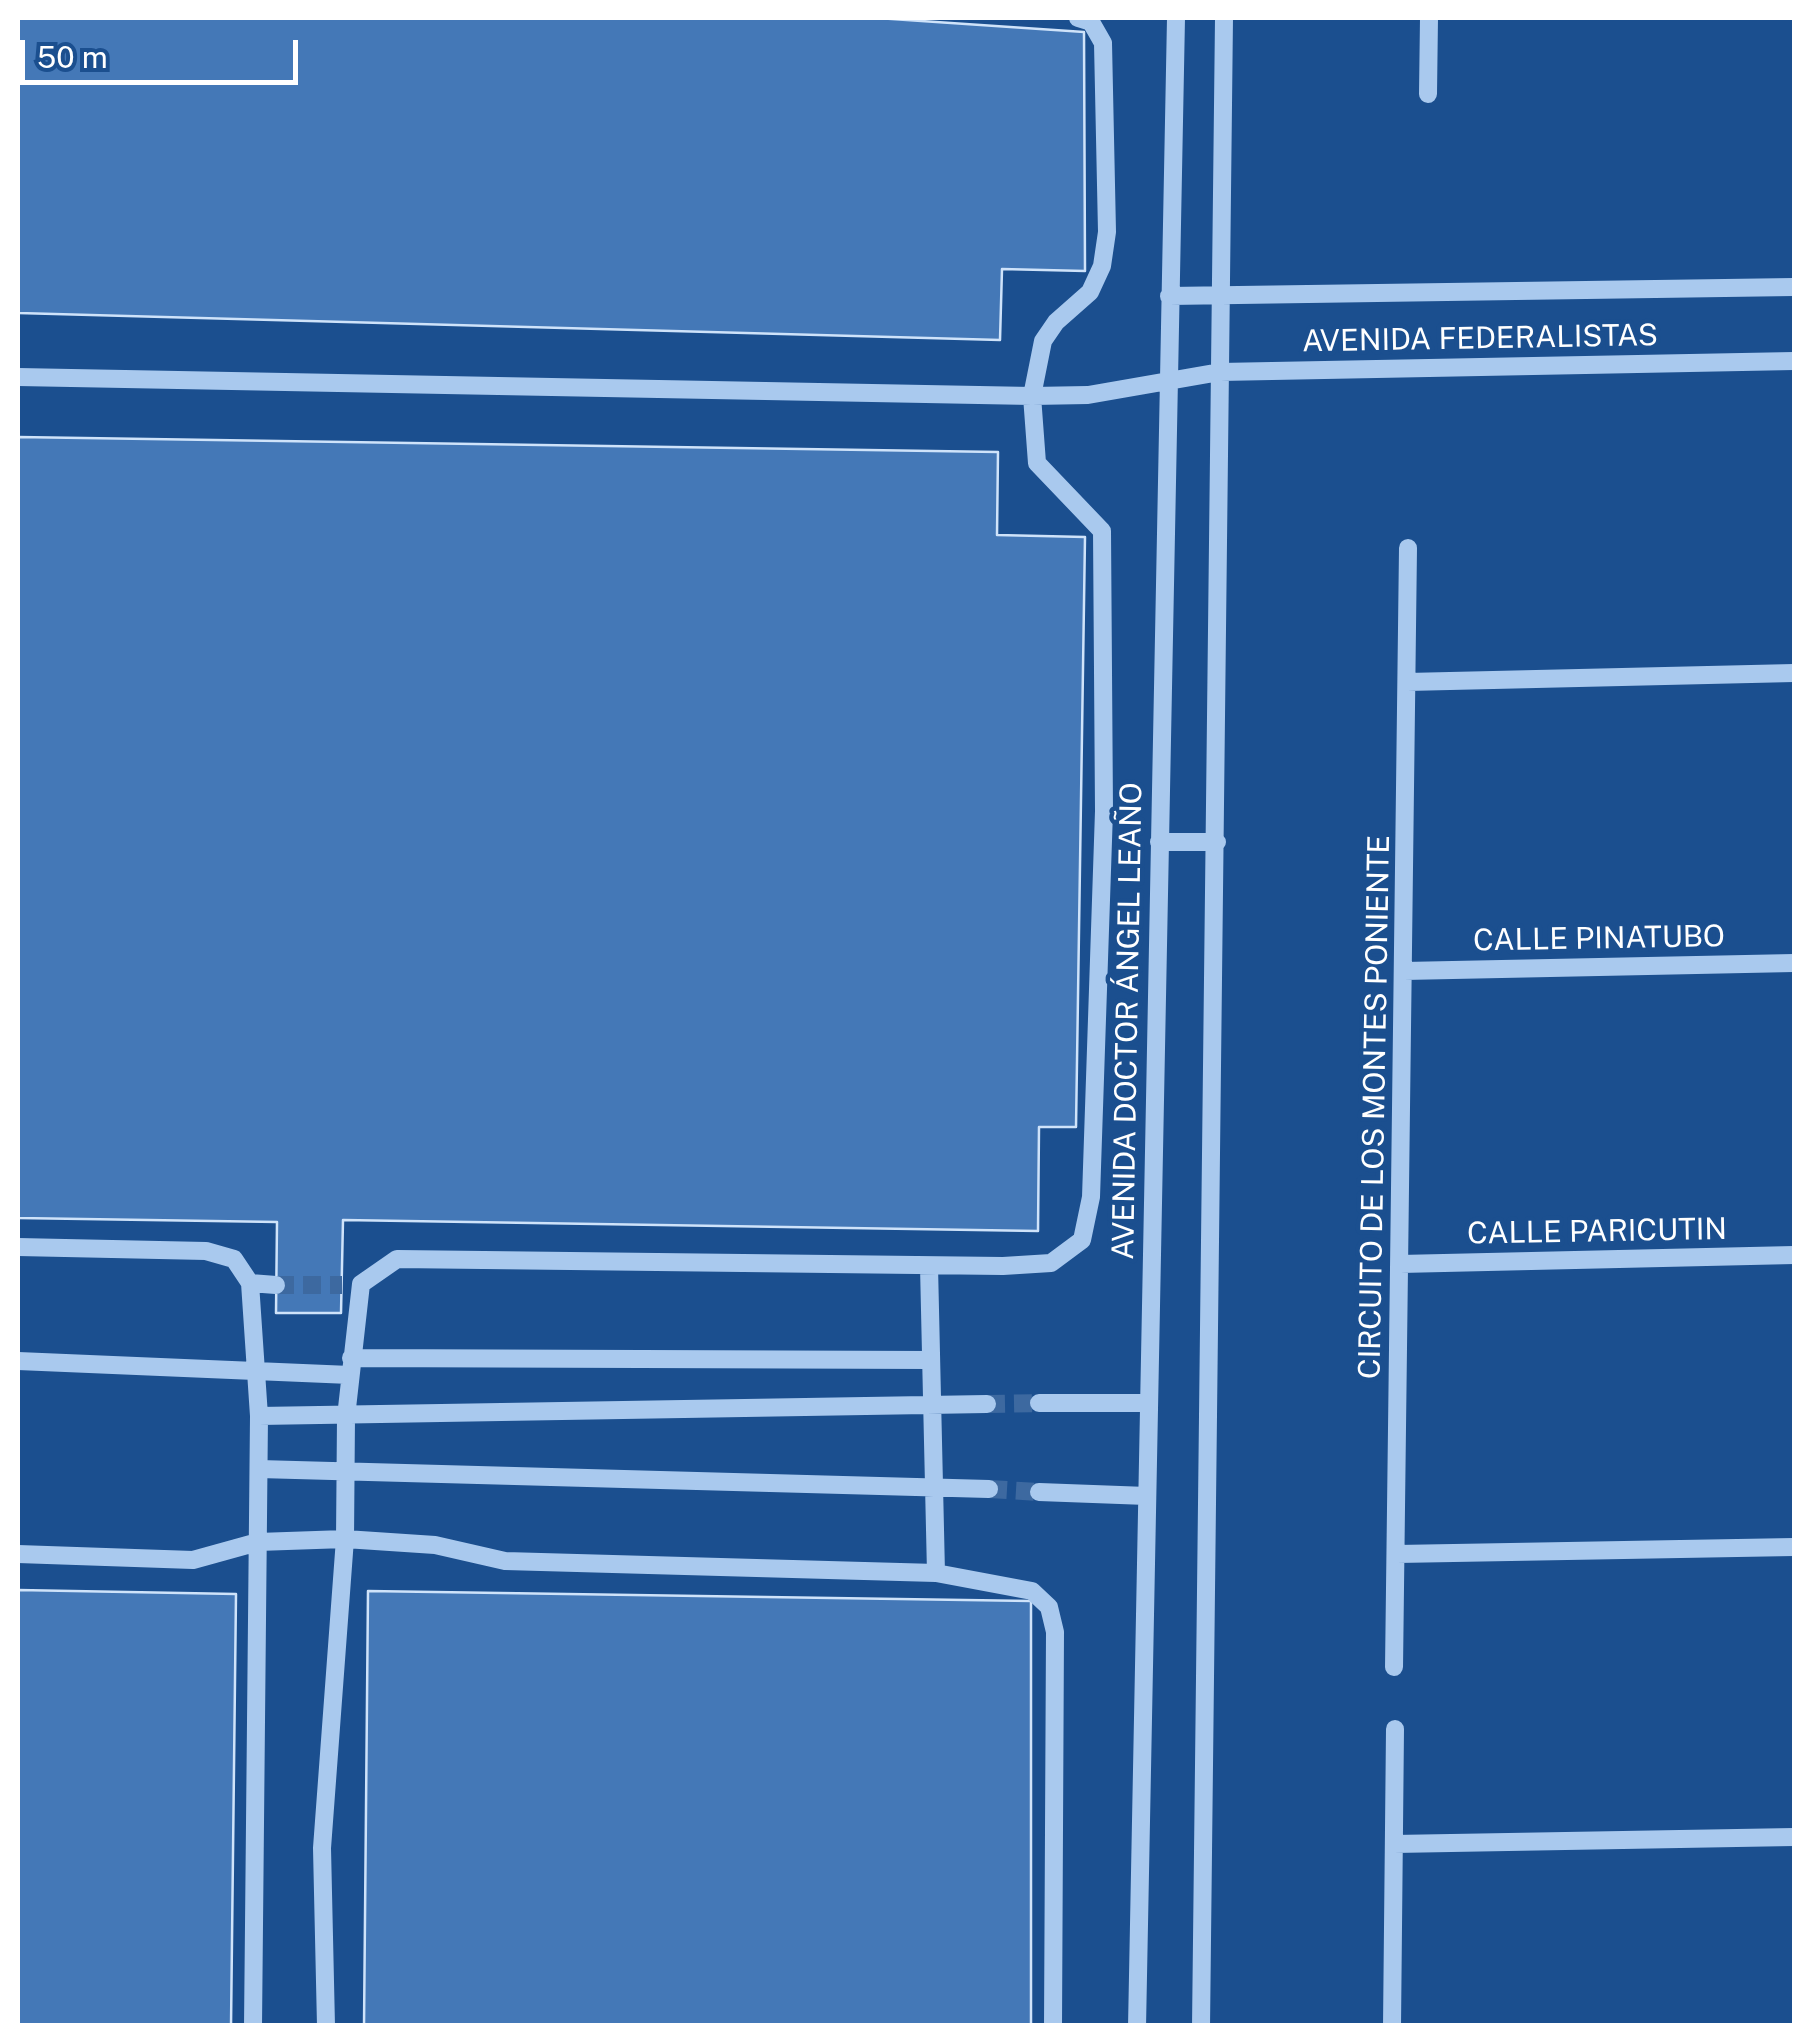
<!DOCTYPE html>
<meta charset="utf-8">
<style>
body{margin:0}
#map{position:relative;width:1812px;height:2043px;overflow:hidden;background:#1b4f8f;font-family:"Public Sans",sans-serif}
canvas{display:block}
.frame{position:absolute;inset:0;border:20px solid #fff;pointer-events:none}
.scale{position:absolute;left:20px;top:40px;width:278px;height:45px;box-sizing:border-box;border:5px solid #fff;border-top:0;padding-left:12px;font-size:30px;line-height:35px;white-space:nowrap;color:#fff;-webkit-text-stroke:8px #1b4f8f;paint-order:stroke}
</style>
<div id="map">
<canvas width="1812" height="2043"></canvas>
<div class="frame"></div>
<div class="scale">50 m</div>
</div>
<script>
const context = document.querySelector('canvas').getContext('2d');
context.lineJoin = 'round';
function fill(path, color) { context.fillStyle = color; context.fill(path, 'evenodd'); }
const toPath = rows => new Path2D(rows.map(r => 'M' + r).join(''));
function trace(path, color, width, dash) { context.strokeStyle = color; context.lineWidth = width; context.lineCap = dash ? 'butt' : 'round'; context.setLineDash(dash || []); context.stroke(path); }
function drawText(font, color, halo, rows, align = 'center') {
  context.font = font + ' "Public Sans",sans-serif'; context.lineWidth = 9; context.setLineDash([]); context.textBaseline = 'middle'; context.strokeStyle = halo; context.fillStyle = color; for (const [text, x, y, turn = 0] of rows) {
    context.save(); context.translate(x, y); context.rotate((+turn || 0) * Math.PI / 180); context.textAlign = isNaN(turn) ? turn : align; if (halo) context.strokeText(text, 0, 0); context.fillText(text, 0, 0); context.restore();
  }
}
const building = toPath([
 [18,18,877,18,1084,32,1085,271,1002,269,1000,340,18,313,18,18],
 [18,437,998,452,997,535,1085,537,1076,1127,1039,1127,1038,1231,343,1220,341,1313,276,1313,277,1222,18,1218,18,437],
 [18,1590,236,1594,231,2026,18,2026,18,1590],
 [368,1591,1031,1601,1031,2026,364,2026,368,1591]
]);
fill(building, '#4478b7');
trace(building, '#cfe3fa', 2.5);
trace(toPath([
 [276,1285,342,1285],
 [987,1404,1039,1403],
 [989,1489,1039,1492]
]), '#3d69a0', 18, [18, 9]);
trace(toPath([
 [1428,94,1429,18],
 [1169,296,1794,287],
 [18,377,1032,396,1088,395,1220,372,1794,361],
 [1407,682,1794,673],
 [1159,842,1217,842],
 [1404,971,1794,963],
 [18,1247,206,1251,234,1259,250,1283,259,1416,253,2026],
 [1400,1264,1794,1255],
 [929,1266,936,1573],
 [250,1283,276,1285],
 [351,1358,931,1360],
 [18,1361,350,1375],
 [1039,1403,1148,1403],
 [259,1416,987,1404],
 [259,1469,989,1489],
 [1039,1492,1147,1496],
 [18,1554,193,1560,258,1542,345,1539,435,1545,505,1561,936,1573,1032,1591,1049,1607,1055,1632,1053,2026],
 [1397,1554,1794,1547],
 [1394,1667,1408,548],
 [1394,1844,1794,1837],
 [326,2026,322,1848,345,1539,346,1417,361,1284,397,1259,1003,1266,1051,1263,1082,1240,1091,1197,1104,811,1102,531,1037,463,1032,396,1043,341,1056,322,1090,292,1102,266,1107,232,1103,43,1091,22,1078,18],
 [1137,2026,1176,18],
 [1201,2026,1224,18],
 [1392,2026,1395,1729]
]), '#a9c9ee', 18);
drawText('30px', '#fff', '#1b4f8f', [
 ["AVENIDA FEDERALISTAS",1480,339,-1],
 ["CALLE PINATUBO",1599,939,-1],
 ["AVENIDA DOCTOR ÁNGEL LEAÑO",1128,1021,-89],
 ["CIRCUITO DE LOS MONTES PONIENTE",1375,1107,-89],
 ["CALLE PARICUTIN",1597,1232,-1]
]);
</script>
